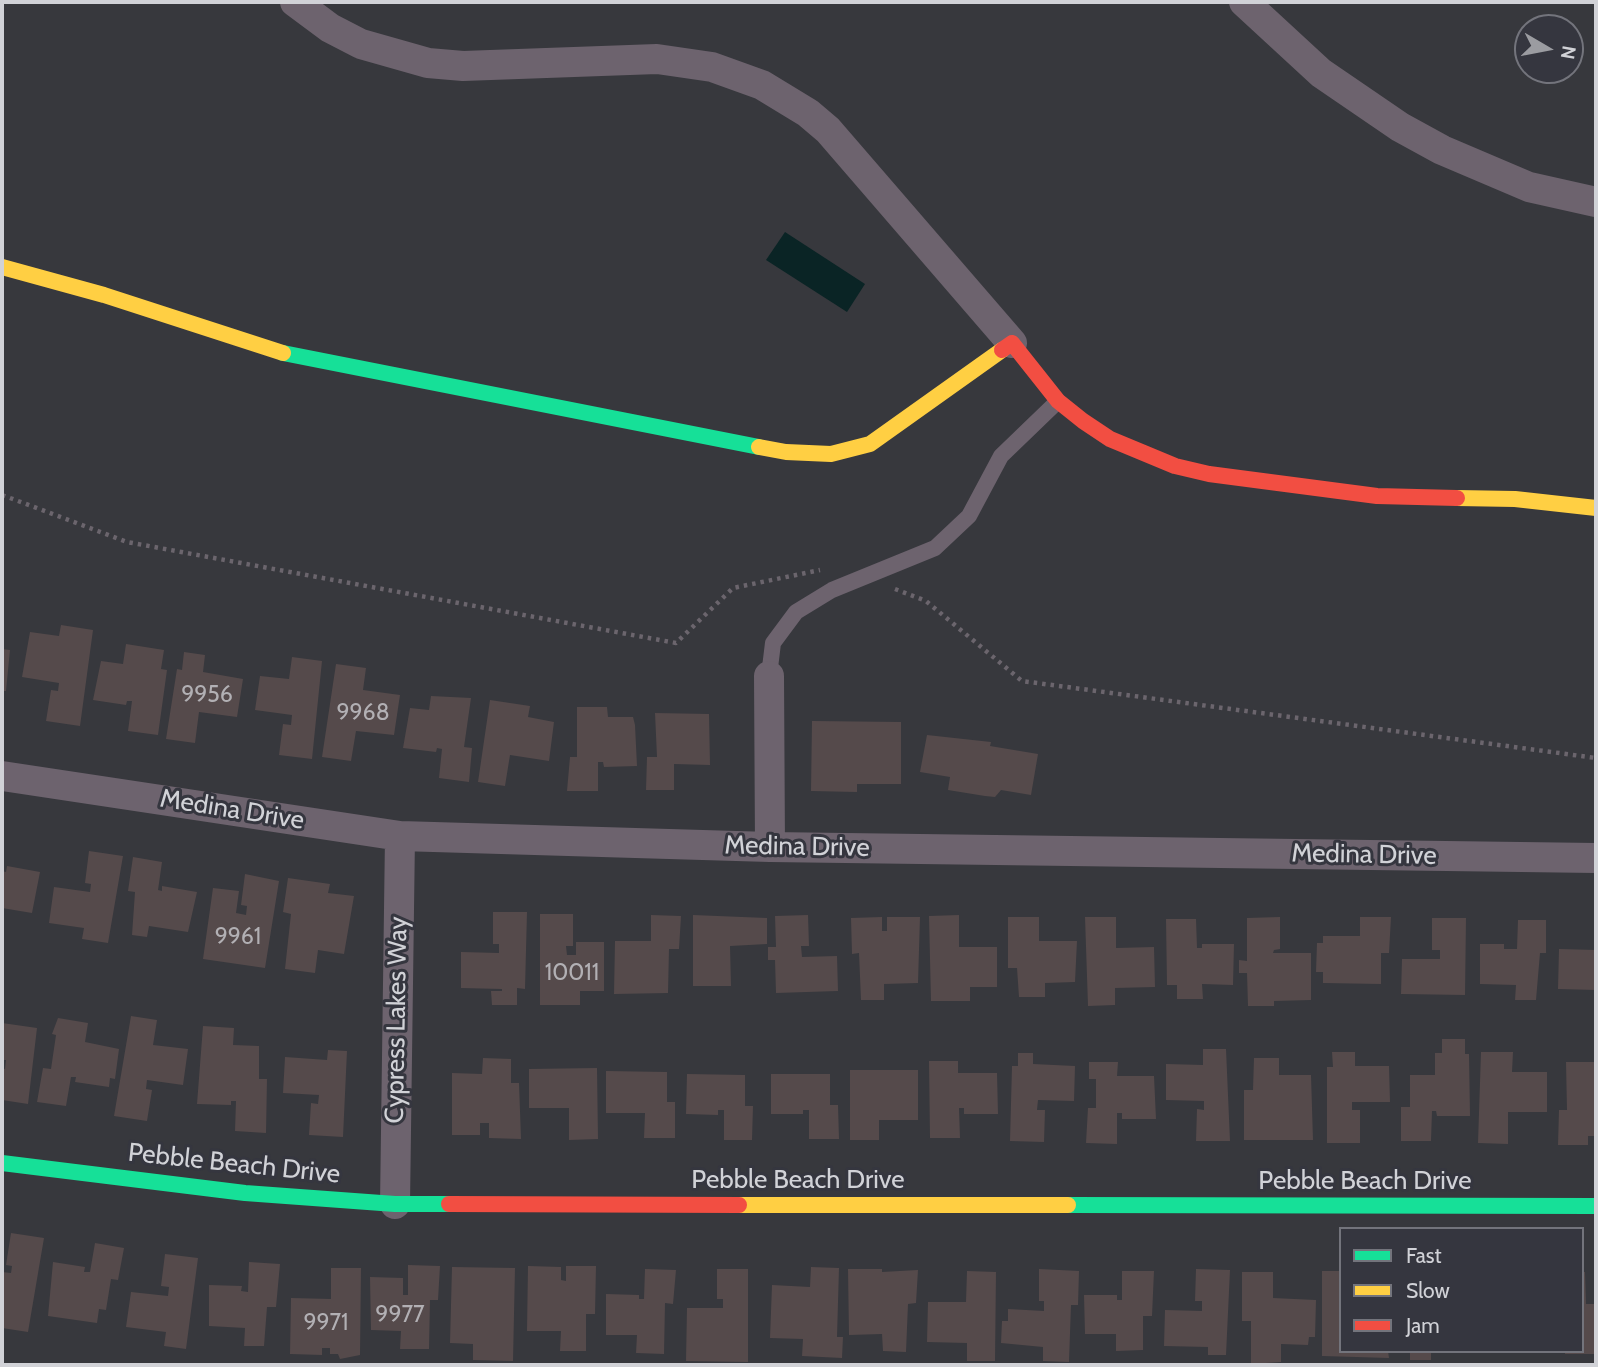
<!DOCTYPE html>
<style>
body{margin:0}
#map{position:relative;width:1598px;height:1367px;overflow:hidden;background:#37383d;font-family:Cabin,sans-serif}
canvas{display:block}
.frame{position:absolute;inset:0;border:4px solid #d1d2d7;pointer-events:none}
.legend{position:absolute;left:1339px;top:1227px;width:245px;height:126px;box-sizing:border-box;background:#35363f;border:2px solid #73747c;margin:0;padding:9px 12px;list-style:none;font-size:21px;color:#d1d2d7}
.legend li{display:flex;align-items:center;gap:14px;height:35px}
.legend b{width:35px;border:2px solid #73747c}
.north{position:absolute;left:1514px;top:14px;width:70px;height:70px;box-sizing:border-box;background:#35363f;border:2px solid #73747c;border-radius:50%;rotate:100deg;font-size:19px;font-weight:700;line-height:28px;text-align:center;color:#d1d2d7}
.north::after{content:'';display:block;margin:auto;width:24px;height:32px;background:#9b9ca1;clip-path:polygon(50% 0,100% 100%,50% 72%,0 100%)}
</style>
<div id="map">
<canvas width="1598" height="1367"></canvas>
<div class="frame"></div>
<ul class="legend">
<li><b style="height:9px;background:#16e098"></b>Fast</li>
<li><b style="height:9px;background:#ffcf43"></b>Slow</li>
<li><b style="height:9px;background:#f24e42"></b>Jam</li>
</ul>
<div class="north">N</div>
</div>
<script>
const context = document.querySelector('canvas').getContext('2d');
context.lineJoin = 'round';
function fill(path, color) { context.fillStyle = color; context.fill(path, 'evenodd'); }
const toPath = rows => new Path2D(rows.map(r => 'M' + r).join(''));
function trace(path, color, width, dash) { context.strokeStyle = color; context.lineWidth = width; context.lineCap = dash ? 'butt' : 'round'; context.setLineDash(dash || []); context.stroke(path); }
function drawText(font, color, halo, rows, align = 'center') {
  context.font = font + ' Cabin,sans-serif'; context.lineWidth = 6; context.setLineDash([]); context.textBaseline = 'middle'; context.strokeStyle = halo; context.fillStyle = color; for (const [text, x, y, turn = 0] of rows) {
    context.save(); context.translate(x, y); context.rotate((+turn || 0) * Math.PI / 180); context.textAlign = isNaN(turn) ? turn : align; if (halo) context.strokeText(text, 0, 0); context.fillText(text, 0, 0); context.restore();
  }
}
fill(toPath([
 [785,232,865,284,847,312,766,260]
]), '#0a2425');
fill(toPath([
 [61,625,93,630,80,726,46,721,51,690,58,691,59,683,22,677,30,632,59,636],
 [126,644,164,650,161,669,167,670,158,735,128,731,132,701,127,701,126,705,93,700,101,661,123,664],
 [2,649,10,650,6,691,2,691],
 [184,652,205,655,203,672,243,679,237,717,199,712,195,743,166,739,177,669,182,670],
 [292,657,322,661,312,759,279,755,283,724,291,725,292,715,255,710,260,676,289,679],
 [336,664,366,668,363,690,400,695,394,735,356,731,351,761,322,757],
 [431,696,471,698,464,747,472,748,469,782,439,778,442,749,437,748,436,752,403,748,410,708,429,710],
 [490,700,530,706,528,717,554,722,549,761,510,755,505,786,478,782],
 [577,707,607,707,608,717,633,717,635,725,637,766,604,767,603,762,598,762,598,791,567,791,570,757,577,757],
 [655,713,709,714,710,765,674,764,674,790,646,790,647,757,657,757],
 [812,721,901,722,901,784,857,784,857,792,811,791],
 [927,735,991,742,990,746,1038,754,1031,795,1001,790,995,797,985,796,948,790,950,777,920,772],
 [89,851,123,856,108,943,82,939,84,928,49,923,54,887,90,892,91,884,85,883],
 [133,857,162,862,158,890,162,891,162,886,197,892,188,932,149,926,147,937,132,935,135,892,128,891],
 [7,866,40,872,32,913,2,908,2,871,6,872],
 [245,874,279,881,265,968,203,959,213,888,239,891,236,913,246,915,247,906,241,905],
 [288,878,330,884,328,893,354,896,344,954,318,950,315,973,285,969,291,914,283,912],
 [493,912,527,912,525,989,517,988,517,1005,492,1005,491,991,502,991,502,989,461,988,461,952,499,953,499,944,493,944],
 [540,914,573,914,573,946,566,946,567,955,576,955,576,942,604,942,604,991,580,991,580,1005,540,1005],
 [651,915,681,916,679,949,669,949,668,993,614,994,615,941,651,941],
 [693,915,767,918,767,944,730,946,731,986,693,986],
 [808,915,809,946,801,946,802,957,837,956,838,991,776,993,775,960,768,960,768,947,776,947,775,916],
 [959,915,959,947,997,947,997,987,970,987,970,1001,931,1001,929,916],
 [882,917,882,931,887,931,887,917,920,917,918,983,884,984,884,1000,861,1000,859,953,852,954,851,918],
 [1008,917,1039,917,1039,941,1077,941,1075,982,1045,983,1045,997,1019,997,1017,968,1008,968],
 [1085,917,1116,917,1116,948,1154,947,1155,987,1115,988,1115,1005,1088,1006],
 [1280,917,1280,949,1274,950,1273,953,1311,953,1311,1000,1274,1001,1274,1006,1248,1006,1247,973,1239,973,1239,960,1247,961,1247,918],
 [1360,917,1391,917,1389,953,1381,953,1381,984,1323,983,1323,972,1316,972,1317,943,1323,943,1323,936,1360,936],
 [1432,918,1466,918,1465,995,1401,994,1402,959,1440,959,1440,950,1432,950],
 [1166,919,1196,919,1197,948,1202,948,1202,944,1234,944,1233,985,1202,984,1203,999,1177,999,1177,985,1167,985],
 [1518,920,1546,920,1546,953,1540,953,1536,1000,1515,1000,1516,985,1480,984,1480,944,1504,944,1504,949,1517,949],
 [1559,949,1596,950,1596,990,1558,989],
 [131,1016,157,1020,153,1045,188,1049,183,1085,147,1080,146,1089,152,1090,147,1121,114,1116],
 [58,1018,88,1023,85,1042,119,1049,115,1079,110,1078,109,1087,75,1082,76,1077,71,1077,66,1106,37,1102,43,1068,51,1069,56,1035,52,1034],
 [2,1023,37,1028,28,1104,2,1100,2,1068,5,1069,6,1060,2,1060],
 [203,1026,234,1028,233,1045,259,1046,259,1079,267,1079,266,1133,235,1131,236,1101,231,1101,231,1105,197,1104],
 [1442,1039,1465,1039,1465,1054,1469,1054,1470,1116,1437,1116,1436,1111,1432,1111,1431,1141,1401,1141,1401,1107,1410,1107,1410,1075,1435,1075,1435,1053,1442,1053],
 [1203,1049,1226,1049,1230,1141,1196,1141,1197,1109,1204,1110,1204,1101,1166,1100,1166,1064,1203,1065],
 [328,1050,347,1051,343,1137,309,1135,311,1103,318,1104,319,1095,283,1093,285,1057,327,1060],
 [1332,1052,1355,1052,1355,1066,1389,1066,1390,1102,1352,1102,1352,1110,1360,1110,1360,1143,1327,1143,1327,1067,1333,1067],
 [1481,1052,1513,1052,1512,1072,1547,1072,1547,1112,1508,1112,1508,1144,1478,1143],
 [1018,1053,1033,1053,1033,1064,1075,1066,1074,1101,1038,1100,1037,1110,1045,1110,1044,1142,1010,1141,1012,1066,1018,1066],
 [483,1058,511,1059,511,1083,519,1083,521,1139,489,1138,489,1123,480,1123,480,1135,452,1135,452,1073,482,1074],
 [1254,1058,1279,1058,1279,1075,1311,1075,1313,1140,1244,1140,1244,1090,1253,1090],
 [929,1061,958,1061,958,1073,997,1073,998,1114,964,1114,964,1108,959,1108,960,1138,930,1138],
 [1089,1062,1118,1062,1117,1076,1154,1076,1156,1119,1122,1119,1122,1113,1117,1113,1117,1144,1086,1143,1088,1108,1096,1108,1096,1079,1089,1079],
 [1566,1062,1596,1062,1596,1136,1588,1136,1588,1145,1558,1145,1559,1110,1567,1110],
 [597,1068,598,1139,569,1140,569,1108,529,1108,529,1069],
 [850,1070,918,1070,918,1120,879,1120,879,1140,850,1140],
 [606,1071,667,1072,667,1102,675,1102,675,1138,644,1138,645,1113,606,1113],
 [687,1074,745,1075,745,1106,753,1106,752,1140,724,1140,724,1110,718,1110,718,1115,686,1114],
 [771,1074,830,1074,830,1105,838,1105,839,1139,809,1139,809,1110,803,1110,803,1114,771,1114],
 [11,1233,44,1238,28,1332,2,1328,2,1272,11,1273,12,1266,6,1265],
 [95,1243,124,1248,118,1280,111,1279,106,1310,99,1309,97,1323,48,1316,53,1262,85,1267,84,1272,90,1272],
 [165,1254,198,1258,186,1349,164,1346,166,1332,126,1327,131,1292,168,1296,169,1287,161,1286],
 [249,1262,280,1264,276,1307,267,1307,264,1346,244,1346,245,1328,209,1326,209,1285,242,1286,241,1291,248,1292],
 [408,1265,440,1266,438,1300,430,1300,429,1349,400,1349,401,1331,371,1330,370,1277,403,1278,403,1295,408,1295],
 [528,1266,561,1267,561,1280,566,1281,566,1266,596,1266,595,1314,586,1314,586,1351,560,1351,561,1331,527,1331],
 [452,1267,515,1268,513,1361,473,1360,473,1344,450,1343],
 [811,1267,839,1268,837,1337,843,1337,842,1358,802,1356,803,1339,770,1338,772,1285,810,1287],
 [331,1268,361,1268,360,1355,340,1359,338,1354,330,1354,330,1348,322,1348,322,1355,290,1354,291,1298,331,1299],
 [645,1269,676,1270,673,1304,665,1303,664,1354,636,1353,637,1335,606,1335,606,1294,639,1295,639,1299,644,1299],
 [717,1269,748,1269,748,1362,686,1361,687,1308,723,1308,723,1299,717,1299],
 [848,1269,882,1269,882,1272,918,1270,916,1303,908,1304,906,1352,883,1351,882,1334,849,1335],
 [1039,1269,1079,1271,1078,1305,1071,1305,1069,1362,1043,1361,1043,1347,1001,1343,1002,1321,1008,1321,1008,1309,1044,1311,1044,1301,1039,1301],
 [1196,1269,1230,1270,1226,1355,1208,1355,1208,1347,1164,1346,1165,1310,1202,1311,1202,1301,1195,1301],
 [967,1271,996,1272,995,1361,967,1361,967,1343,927,1342,928,1302,966,1302],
 [1122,1271,1154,1271,1152,1316,1143,1316,1143,1350,1116,1351,1116,1334,1085,1334,1084,1295,1117,1295,1117,1300,1122,1300],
 [1322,1271,1341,1271,1341,1351,1388,1351,1389,1358,1322,1356],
 [1242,1272,1273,1272,1273,1298,1316,1300,1315,1337,1309,1337,1308,1345,1281,1344,1281,1362,1251,1364,1251,1321,1242,1321],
 [1582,1272,1585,1272,1586,1304,1596,1304,1596,1354,1565,1354,1565,1351,1582,1351],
 [1410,1351,1431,1351,1431,1360,1410,1360]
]), '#554a4b');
trace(toPath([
 [2,495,127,542,676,643,733,588,820,570],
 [895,589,926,601,1022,681,1596,758]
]), '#6b656d', 4.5, [3.5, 5]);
trace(toPath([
 [769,676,773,643,796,612,832,590,935,548,969,516,1001,456,1058,401]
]), '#6d636e', 16);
trace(toPath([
 [295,2,330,28,361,44,428,63,463,66,657,59,712,67,762,85,808,113,828,130,1012,343],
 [1244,2,1321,73,1400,127,1442,150,1529,187,1596,202],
 [769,676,770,847],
 [2,776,400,836,770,847,1596,858],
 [395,1204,400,836]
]), '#6d636e', 30);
trace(toPath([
 [283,353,759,447],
 [2,1163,245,1193,395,1204,449,1204],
 [1068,1205,1596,1206]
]), '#16e098', 16);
trace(toPath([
 [2,267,104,295,283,353],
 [759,447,786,452,831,454,870,444,1002,350],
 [1457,498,1515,499,1596,508],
 [739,1205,1068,1205]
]), '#ffcf43', 16);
trace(toPath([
 [1002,350,1012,343,1058,401,1083,421,1110,439,1175,466,1209,474,1377,496,1457,498],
 [449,1204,739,1205]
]), '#f24e42', 16);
drawText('23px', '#b2b0b4', null, [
 ["9956",207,695],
 ["9968",363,713],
 ["9961",238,937],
 ["10011",572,973],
 ["9977",400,1315],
 ["9971",326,1323]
]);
drawText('26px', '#d1d2d7', '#35363f', [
 ["Medina Drive",232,810,9],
 ["Medina Drive",797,847,1],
 ["Medina Drive",1364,855,1],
 ["Cypress Lakes Way",397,1020,-89],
 ["Pebble Beach Drive",234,1164,6],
 ["Pebble Beach Drive",798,1180],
 ["Pebble Beach Drive",1365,1181]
]);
</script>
